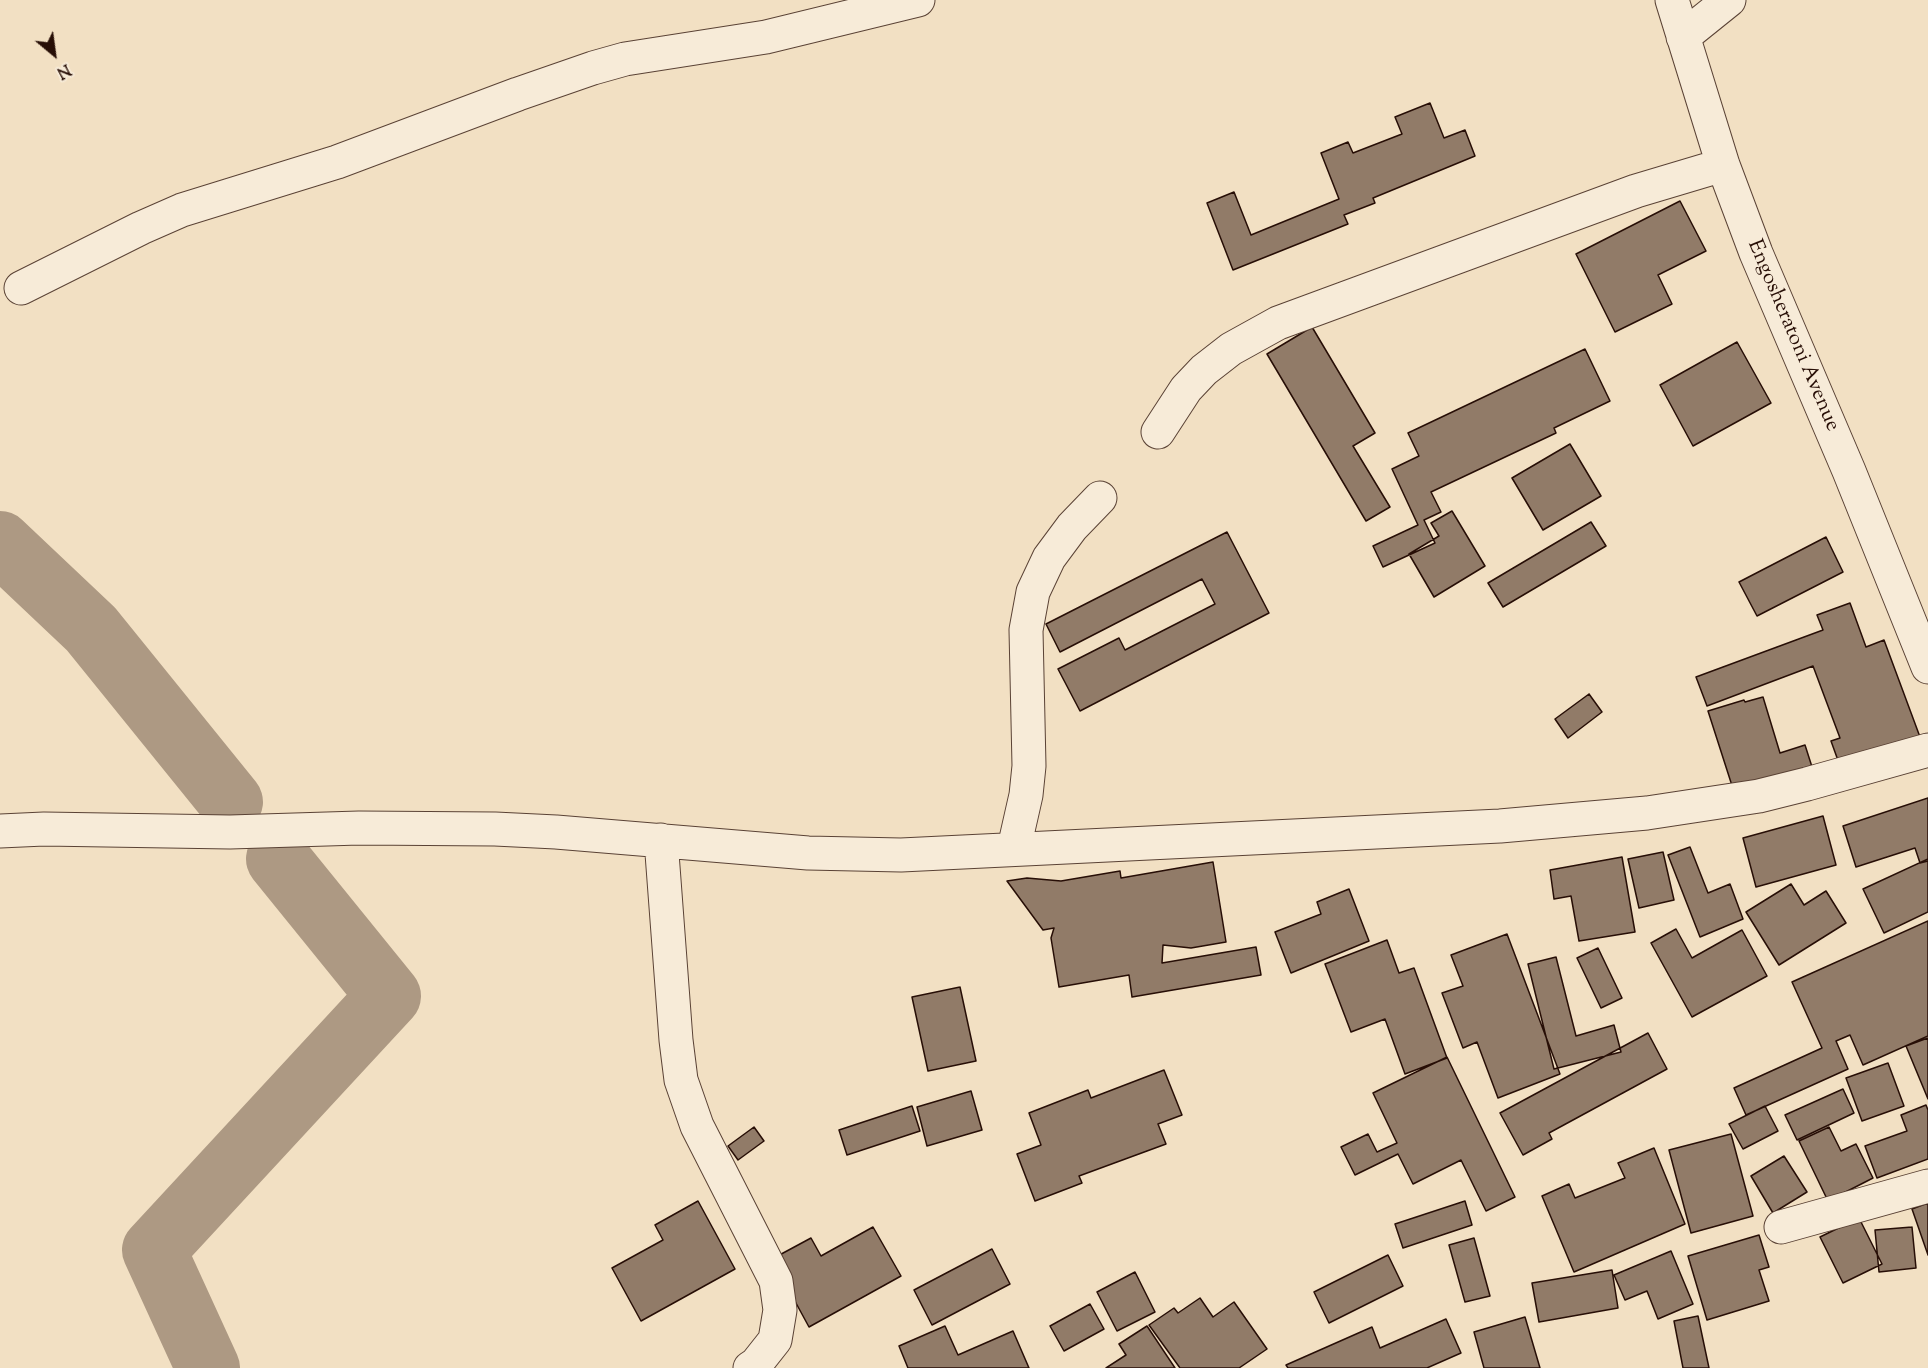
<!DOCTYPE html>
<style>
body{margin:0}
#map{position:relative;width:1928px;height:1368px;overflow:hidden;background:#f2e0c3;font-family:"Sorts Mill Goudy",serif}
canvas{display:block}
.north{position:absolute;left:24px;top:24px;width:60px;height:60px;-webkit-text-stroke:4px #f7ebd8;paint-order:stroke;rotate:151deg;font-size:16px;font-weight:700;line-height:24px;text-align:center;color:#270e06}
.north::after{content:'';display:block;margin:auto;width:21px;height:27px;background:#270e06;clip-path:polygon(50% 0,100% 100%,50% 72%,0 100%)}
</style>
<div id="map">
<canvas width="1928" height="1368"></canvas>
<div class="north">N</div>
</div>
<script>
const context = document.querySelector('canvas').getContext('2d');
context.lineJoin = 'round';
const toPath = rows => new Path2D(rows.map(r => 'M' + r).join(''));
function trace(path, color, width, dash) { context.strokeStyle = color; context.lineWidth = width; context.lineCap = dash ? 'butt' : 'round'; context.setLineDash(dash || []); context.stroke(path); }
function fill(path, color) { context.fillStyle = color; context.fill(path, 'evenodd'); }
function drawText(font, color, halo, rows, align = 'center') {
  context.font = font + ' "Sorts Mill Goudy",serif'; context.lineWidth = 4.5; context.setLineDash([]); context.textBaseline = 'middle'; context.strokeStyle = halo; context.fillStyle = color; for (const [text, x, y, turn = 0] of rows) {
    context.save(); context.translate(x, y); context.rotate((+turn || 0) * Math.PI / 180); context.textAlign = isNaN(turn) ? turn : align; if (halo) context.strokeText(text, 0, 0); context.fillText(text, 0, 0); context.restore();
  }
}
trace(toPath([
 [0,543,91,629,231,802],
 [208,1368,154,1250,389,996,278,859]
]), '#ad9983', 64);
const building = toPath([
 [1430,103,1444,138,1465,130,1475,156,1373,198,1375,203,1344,215,1348,224,1233,270,1207,203,1234,192,1251,235,1339,199,1321,153,1348,142,1353,153,1402,134,1395,117,1430,103],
 [1680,201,1706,251,1658,275,1672,304,1615,332,1576,254,1680,201],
 [1312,327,1375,433,1353,446,1390,507,1366,521,1267,354,1312,327],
 [1737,342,1771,403,1693,446,1660,385,1737,342],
 [1585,349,1610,401,1554,428,1556,433,1431,492,1441,512,1424,520,1435,543,1383,567,1373,546,1418,525,1392,469,1419,456,1408,433,1585,349],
 [1570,444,1601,496,1543,530,1512,478,1570,444],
 [1452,511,1485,566,1434,597,1409,554,1439,536,1431,523,1452,511],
 [1591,522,1606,546,1503,607,1488,583,1591,522],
 [1227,532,1269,613,1080,711,1058,669,1119,638,1125,650,1215,604,1202,579,1060,652,1046,624,1227,532],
 [1826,537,1843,572,1757,616,1739,582,1826,537],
 [1850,603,1866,647,1884,640,1920,737,1840,766,1831,741,1840,738,1813,666,1707,706,1696,677,1823,630,1817,615,1850,603],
 [1589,694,1602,712,1568,738,1555,719,1589,694],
 [1763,697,1780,753,1805,745,1813,770,1735,795,1708,711,1744,700,1745,702,1763,697],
 [1928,798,1928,861,1920,863,1915,848,1856,867,1843,826,1928,798],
 [1823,816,1836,865,1756,887,1743,838,1823,816],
 [1690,847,1708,893,1730,884,1743,919,1700,937,1668,855,1690,847],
 [1663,852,1674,900,1639,908,1628,859,1663,852],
 [1622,857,1635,932,1579,941,1571,896,1554,899,1550,870,1622,857],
 [1928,859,1928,912,1884,933,1863,889,1928,859],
 [1213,862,1226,942,1191,948,1163,945,1162,963,1256,947,1261,975,1132,997,1129,975,1059,987,1051,938,1054,928,1043,930,1007,881,1027,878,1061,881,1120,871,1121,878,1213,862],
 [1791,884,1804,905,1826,891,1846,923,1779,965,1746,912,1791,884],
 [1349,889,1369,941,1291,973,1275,932,1321,914,1317,902,1349,889],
 [1928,921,1928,1036,1863,1065,1850,1035,1836,1041,1848,1069,1746,1115,1734,1088,1822,1048,1792,982,1928,921],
 [1676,929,1692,958,1742,930,1767,976,1692,1017,1651,943,1676,929],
 [1507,934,1560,1074,1498,1098,1477,1042,1463,1048,1442,993,1463,986,1451,955,1507,934],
 [1387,940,1399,973,1414,968,1447,1058,1405,1074,1385,1019,1351,1032,1325,964,1387,940],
 [1598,948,1622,998,1601,1008,1577,958,1598,948],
 [1556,957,1576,1036,1614,1025,1621,1052,1554,1069,1528,964,1556,957],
 [960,987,976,1061,928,1071,912,997,960,987],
 [1648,1033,1667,1069,1549,1133,1552,1139,1523,1155,1500,1113,1648,1033],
 [1928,1038,1928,1099,1906,1046,1928,1038],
 [1447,1057,1515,1197,1486,1211,1461,1160,1413,1184,1398,1154,1355,1175,1341,1147,1368,1134,1377,1152,1397,1143,1373,1093,1447,1057],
 [1888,1063,1904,1106,1862,1121,1846,1078,1888,1063],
 [1164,1070,1182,1115,1158,1124,1166,1144,1079,1176,1082,1183,1035,1201,1017,1154,1041,1145,1029,1113,1088,1090,1091,1098,1164,1070],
 [1843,1089,1854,1113,1797,1140,1785,1115,1843,1089],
 [971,1091,982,1130,927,1146,917,1107,971,1091],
 [1926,1105,1928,1110,1928,1159,1877,1178,1865,1146,1907,1131,1901,1115,1926,1105],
 [912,1106,920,1131,847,1155,839,1130,912,1106],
 [1765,1106,1778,1131,1743,1149,1729,1124,1765,1106],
 [754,1127,764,1141,738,1160,728,1146,754,1127],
 [1829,1127,1841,1151,1856,1144,1873,1178,1828,1201,1799,1141,1829,1127],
 [1731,1134,1753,1216,1691,1233,1669,1150,1731,1134],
 [1654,1148,1685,1224,1574,1272,1542,1196,1569,1184,1575,1198,1625,1178,1618,1163,1654,1148],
 [1784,1156,1807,1192,1773,1213,1751,1176,1784,1156],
 [698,1201,735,1269,641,1321,612,1268,663,1240,655,1225,698,1201],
 [1465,1201,1472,1225,1403,1248,1395,1224,1465,1201],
 [1928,1203,1928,1255,1912,1209,1928,1203],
 [1859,1218,1882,1264,1843,1283,1820,1237,1859,1218],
 [873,1227,901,1276,809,1327,772,1259,811,1238,821,1256,873,1227],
 [1912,1227,1916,1268,1879,1272,1875,1230,1912,1227],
 [1759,1235,1769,1267,1759,1270,1769,1301,1707,1320,1688,1256,1759,1235],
 [1474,1238,1490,1296,1465,1302,1449,1245,1474,1238],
 [992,1249,1010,1284,932,1325,914,1290,992,1249],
 [1671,1251,1693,1304,1658,1319,1647,1291,1625,1300,1614,1275,1671,1251],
 [1388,1255,1403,1286,1329,1323,1314,1292,1388,1255],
 [1612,1270,1618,1308,1539,1322,1532,1283,1612,1270],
 [1135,1272,1155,1312,1117,1331,1097,1292,1135,1272],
 [1200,1298,1213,1317,1234,1302,1267,1349,1239,1368,1180,1368,1149,1325,1174,1308,1178,1313,1200,1298],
 [1090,1304,1104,1329,1064,1351,1050,1326,1090,1304],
 [1698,1316,1709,1368,1683,1368,1674,1321,1698,1316],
 [1525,1317,1540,1368,1484,1368,1474,1332,1525,1317],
 [1446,1319,1461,1353,1427,1368,1288,1368,1286,1365,1372,1327,1380,1348,1446,1319],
 [945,1326,958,1355,1013,1331,1029,1368,908,1368,899,1346,945,1326],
 [1147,1326,1175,1368,1106,1368,1126,1355,1119,1344,1147,1326]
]);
fill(building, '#917b68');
trace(building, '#270e06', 1.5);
const minor = toPath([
 [1672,0,1723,165,1756,253,1849,471,1928,667],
 [1683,37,1729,0],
 [21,288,141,228,182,210,337,162,518,94,593,68,625,59,766,37,918,0],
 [1158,432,1186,389,1204,370,1231,349,1278,323,1636,191,1723,165],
 [0,831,44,829,230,832,359,828,495,829,556,832,808,853,901,855,1500,826,1647,813,1759,796,1807,784,1928,750],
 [661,840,676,1040,681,1080,697,1126,776,1281,780,1310,775,1340,756,1364,750,1368],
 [1014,848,1026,795,1029,766,1026,630,1033,592,1049,558,1072,527,1100,498],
 [1781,1227,1928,1186]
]);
trace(minor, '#5a4235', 35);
trace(minor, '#f7ebd8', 33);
drawText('21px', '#270e06', '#f7ebd8', [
 ["Engosheratoni Avenue",1792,336,67]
]);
</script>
